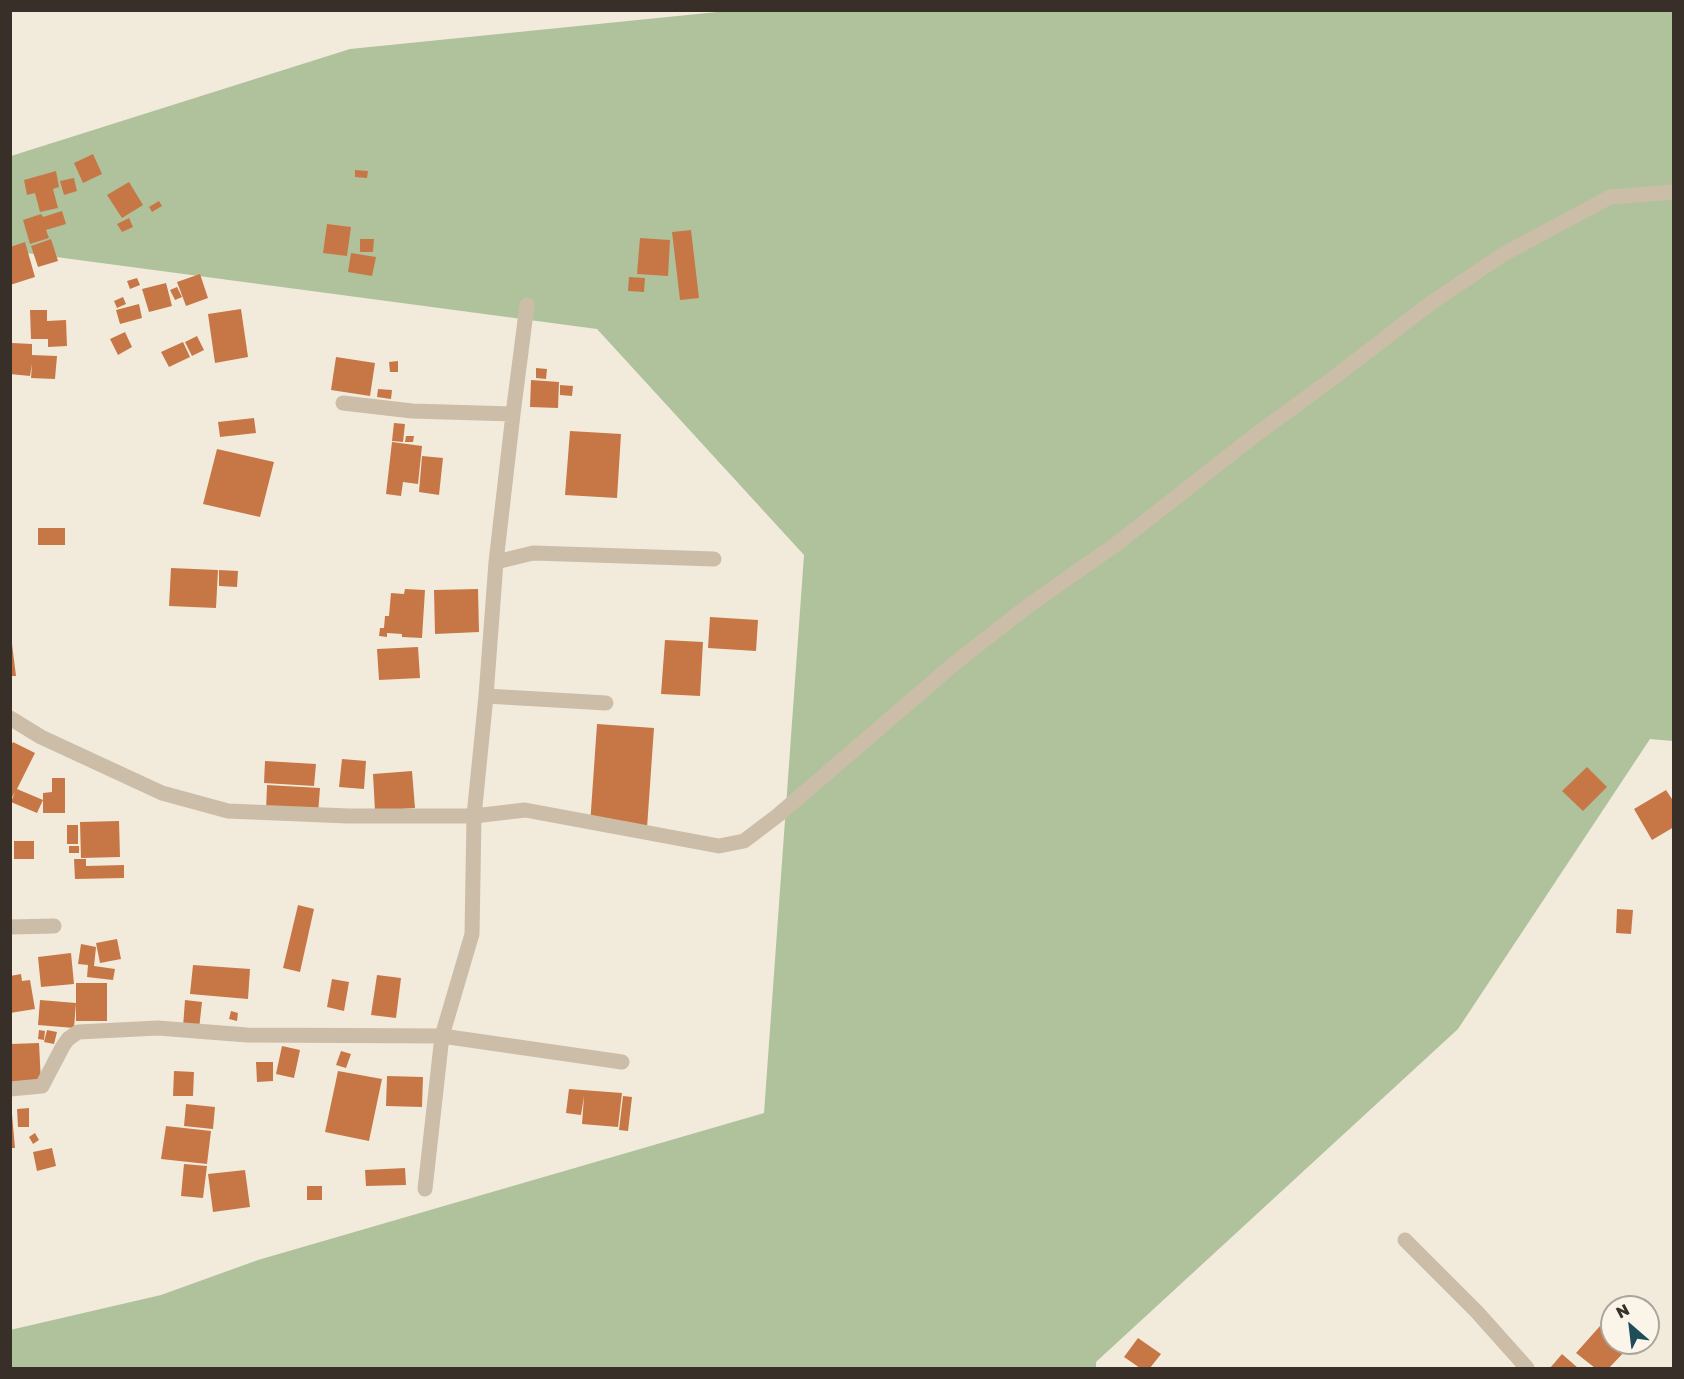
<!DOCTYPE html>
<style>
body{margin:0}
#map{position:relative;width:1684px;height:1379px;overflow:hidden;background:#f2ebdc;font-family:"Golos Text",sans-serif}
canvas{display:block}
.frame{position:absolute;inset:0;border:12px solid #372f28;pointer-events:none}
.north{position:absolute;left:1600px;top:1295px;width:60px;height:60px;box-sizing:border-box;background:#faf4e9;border:2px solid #aca59c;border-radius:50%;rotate:332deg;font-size:16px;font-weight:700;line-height:24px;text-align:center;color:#372f28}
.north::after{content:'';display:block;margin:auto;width:21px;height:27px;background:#1d4d59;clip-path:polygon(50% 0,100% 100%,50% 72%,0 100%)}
</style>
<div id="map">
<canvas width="1684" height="1379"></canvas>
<div class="frame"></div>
<div class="north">N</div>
</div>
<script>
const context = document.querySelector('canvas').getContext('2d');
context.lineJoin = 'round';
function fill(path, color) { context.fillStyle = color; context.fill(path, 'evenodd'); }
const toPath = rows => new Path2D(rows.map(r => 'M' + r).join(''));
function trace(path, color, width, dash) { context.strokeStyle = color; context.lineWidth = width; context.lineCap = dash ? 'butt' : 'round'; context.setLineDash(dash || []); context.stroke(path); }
fill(toPath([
 [719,11,1673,11,1673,741,1650,739,1458,1029,1096,1362,1096,1368,11,1368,10,1330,161,1295,258,1260,764,1113,804,555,597,329,11,251,11,156,350,49,717,12]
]), '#b0c29c');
fill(toPath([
 [93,154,102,174,83,183,74,163],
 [355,170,368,171,367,178,355,177],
 [56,171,59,187,53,189,58,208,40,212,35,193,27,195,24,180],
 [74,178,77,191,64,195,60,181],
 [129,182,143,205,122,218,107,195],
 [159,201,162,206,152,212,149,207],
 [62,211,66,224,46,230,49,238,30,244,23,220,41,214,43,217],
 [129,218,133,227,122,232,117,224],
 [327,224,351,227,347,256,323,253],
 [691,230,699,298,680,300,672,232],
 [640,238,670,240,668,276,637,274],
 [51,239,58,261,38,267,31,246],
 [360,239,374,239,373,252,360,252],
 [25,242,35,277,10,285,10,247],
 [351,253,376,257,372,276,348,272],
 [200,274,208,298,186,306,177,282],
 [629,277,645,278,644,292,628,291],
 [137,278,140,285,130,289,127,281],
 [166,283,172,306,149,312,142,289],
 [177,287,182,297,175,300,170,290],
 [123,297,126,304,117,308,114,301],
 [139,304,142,318,120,324,116,310],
 [241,309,248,357,215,363,208,314],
 [30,310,47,310,47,321,66,320,67,346,48,347,48,339,31,339],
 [125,332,132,347,118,355,110,339],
 [197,336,204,350,192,356,185,342],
 [183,342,190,357,169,367,161,352],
 [12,343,32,344,32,355,57,356,55,379,31,378,32,364,30,376,10,374],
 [336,357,375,363,370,396,331,390],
 [398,361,398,372,390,372,389,362],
 [536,368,547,369,546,379,536,378],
 [531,380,559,382,558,408,530,407],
 [560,385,573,386,572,396,560,395],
 [378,389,392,390,391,399,377,397],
 [254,418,256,433,220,437,218,422],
 [394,423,405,424,403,442,392,441],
 [570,431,621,434,617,498,565,495],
 [406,436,414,436,413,442,405,442],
 [392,442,422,446,418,484,403,482,401,496,386,494],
 [217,449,274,462,260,517,203,504],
 [422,456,443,458,439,495,419,492],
 [38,528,65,528,65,545,38,545],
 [171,568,218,570,216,608,169,606],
 [219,570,238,571,237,587,219,586],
 [405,589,425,590,422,638,402,637,402,634,387,633,387,637,379,636,380,628,384,628,385,616,389,616,391,593,404,594],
 [478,589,479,632,435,634,434,590],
 [710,617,758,620,756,651,708,648],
 [665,640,703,642,700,696,661,694],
 [10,644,12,644,16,676,10,676],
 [418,647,420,678,379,680,377,649],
 [597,724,654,728,647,828,590,825],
 [13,742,35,753,17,789,43,800,37,813,11,802,15,792,10,801,10,747],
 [342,759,366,761,364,789,339,787],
 [265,761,316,764,314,786,264,783],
 [1587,767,1607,787,1583,811,1562,791],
 [412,771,415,808,375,811,373,774],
 [52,778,65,778,65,813,43,813,43,793,52,792],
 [267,785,320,788,318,814,266,811],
 [1666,790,1674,802,1674,827,1652,840,1634,809],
 [119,821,120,857,81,858,80,822],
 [67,825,78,825,78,844,67,844],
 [14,841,34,841,34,859,14,859],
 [69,846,79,846,79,853,69,853],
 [74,859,86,859,86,866,124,865,124,878,75,879],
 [298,905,314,909,300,972,283,968],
 [1617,909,1633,910,1631,934,1616,933],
 [117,939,121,959,100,963,96,943],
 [81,944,96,947,94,966,115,969,113,980,87,977,88,965,78,964],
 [71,953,74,984,41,987,38,957],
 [193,965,250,969,248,999,190,994],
 [21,974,22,981,30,980,35,1009,10,1013,10,976],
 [377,975,401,978,396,1018,371,1015],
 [332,979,349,982,344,1011,327,1007],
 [76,983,107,983,107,1021,76,1021],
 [40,1000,76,1003,74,1028,38,1025],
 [185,1000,202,1002,199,1029,183,1027],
 [231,1011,238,1013,237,1021,229,1019],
 [39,1030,45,1031,44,1040,38,1039],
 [47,1030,57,1032,54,1044,44,1042],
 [39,1043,41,1083,10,1085,10,1044],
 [282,1046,300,1050,294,1078,276,1074],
 [341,1051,351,1054,346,1068,336,1065],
 [256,1062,273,1062,273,1081,257,1082],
 [174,1071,194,1072,193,1096,173,1096],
 [338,1071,382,1079,369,1141,325,1132],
 [387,1076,423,1077,422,1107,386,1106],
 [569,1089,622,1093,618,1127,582,1124,584,1096,581,1115,566,1113],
 [623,1096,632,1097,628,1131,619,1130],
 [186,1104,215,1107,213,1129,184,1126],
 [29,1108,29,1127,18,1127,17,1109],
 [12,1114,15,1148,10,1148,10,1115],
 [166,1126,211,1131,207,1164,161,1159],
 [35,1133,39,1140,33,1144,29,1137],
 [52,1148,56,1166,37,1171,33,1152],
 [184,1164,207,1166,203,1198,181,1196],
 [405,1168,406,1185,366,1186,365,1170],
 [245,1170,250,1207,213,1212,208,1174],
 [307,1186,322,1186,322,1200,307,1200],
 [1600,1326,1612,1336,1612,1343,1620,1343,1627,1349,1609,1368,1595,1368,1576,1353],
 [1138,1338,1161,1354,1150,1368,1140,1368,1124,1357],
 [1562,1354,1578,1368,1550,1368]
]), '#c77746');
trace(toPath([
 [343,403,412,411,513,414],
 [496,562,533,553,714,559],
 [486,696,606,703],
 [10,718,41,737,162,793,228,811,348,816,474,816,525,810,719,846,744,841,777,816,955,663,1028,606,1119,542,1254,436,1336,376,1428,305,1502,255,1610,197,1674,192],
 [10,927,54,926],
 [10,1089,42,1086,63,1046,68,1039,78,1032,158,1028,247,1035,442,1036,622,1062],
 [425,1189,442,1036,472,934,474,816,486,696,496,562,513,414,527,305],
 [1405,1240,1477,1312,1527,1368]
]), '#cbbda8', 15);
</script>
